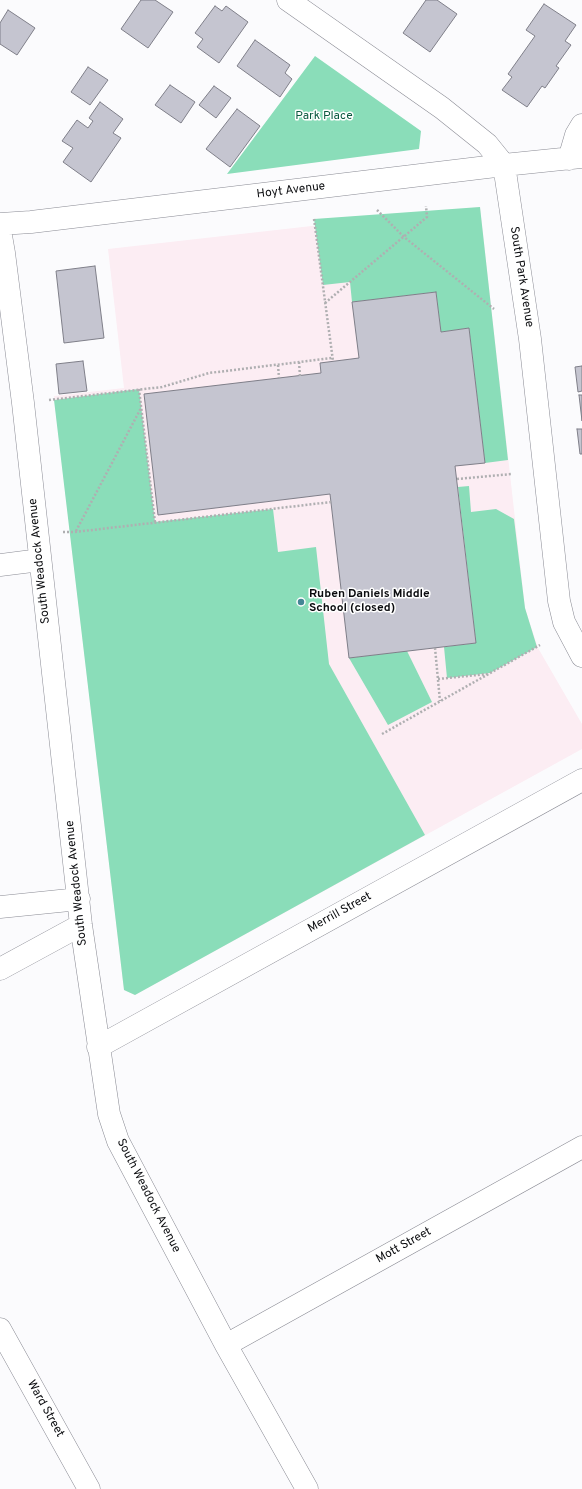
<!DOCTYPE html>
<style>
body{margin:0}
canvas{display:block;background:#fbfbfd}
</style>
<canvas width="582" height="1489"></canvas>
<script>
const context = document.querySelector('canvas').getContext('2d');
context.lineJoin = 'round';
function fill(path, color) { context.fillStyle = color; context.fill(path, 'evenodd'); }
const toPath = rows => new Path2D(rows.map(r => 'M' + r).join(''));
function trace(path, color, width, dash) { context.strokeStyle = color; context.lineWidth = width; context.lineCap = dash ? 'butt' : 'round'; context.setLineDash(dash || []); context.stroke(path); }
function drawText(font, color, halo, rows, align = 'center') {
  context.font = font + ' Overpass,sans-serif'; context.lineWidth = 3; context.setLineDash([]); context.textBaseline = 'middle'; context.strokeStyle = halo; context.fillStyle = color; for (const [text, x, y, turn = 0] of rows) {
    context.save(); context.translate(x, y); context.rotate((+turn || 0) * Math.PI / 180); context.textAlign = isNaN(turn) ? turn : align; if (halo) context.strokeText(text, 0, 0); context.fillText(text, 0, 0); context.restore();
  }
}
fill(toPath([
 [480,207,525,608,538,648,582,724,582,749,135,995,124,990,54,396,124,388,108,249]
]), '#fcedf3');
fill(toPath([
 [315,56,421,131,419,149,227,174],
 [480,207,508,460,485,463,469,328,441,332,436,292,352,302,350,282,323,285,314,219],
 [139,389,155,522,273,509,278,552,316,547,329,664,425,835,135,995,124,990,54,400],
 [469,486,471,512,496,509,514,519,525,608,537,647,490,673,447,678,444,647,476,643,458,487],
 [407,651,432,702,388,725,349,658]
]), '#8addb9');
const building = toPath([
 [141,0,155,0,173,12,148,48,121,29,141,0],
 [426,0,437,0,457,14,430,52,403,33,426,0],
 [544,4,576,25,565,41,571,45,556,66,559,68,545,88,542,86,527,107,502,90,512,77,508,74,535,36,526,30,544,4],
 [215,6,222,11,226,6,248,22,219,63,197,47,203,39,195,33,215,6],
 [8,10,35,28,17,55,0,44,0,23,8,10],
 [255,40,290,65,285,73,292,79,280,97,237,66,255,40],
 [88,67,108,80,90,105,71,92,88,67],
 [170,85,195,102,181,123,155,105,170,85],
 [214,86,231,98,216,118,199,105,214,86],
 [100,102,123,119,113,133,121,138,91,182,63,162,73,148,62,141,77,120,88,128,93,121,89,118,100,102],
 [237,109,260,126,230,167,206,149,237,109],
 [95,266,104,338,64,343,56,271,95,266],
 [436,292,441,332,469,328,485,463,455,466,476,643,349,658,330,494,158,515,144,394,321,373,320,363,359,358,352,302,436,292],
 [83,361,87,391,59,394,56,364,83,361],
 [582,366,582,391,578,392,575,367,582,366],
 [579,395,582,395,582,421,579,395],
 [577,429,582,429,582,454,580,454,577,429]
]);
fill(building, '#c5c5d0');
trace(building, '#7f7f89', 1);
const minor = toPath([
 [288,0,442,108,487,144,504,165,530,339,559,601,564,622,582,656],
 [569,159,576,135,582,125],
 [0,224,31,222,504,165,582,157],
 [0,230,4,253,23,403,81,925,109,1114,118,1141,226,1345,307,1489],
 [0,565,40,560],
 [0,907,79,899],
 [0,969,81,925],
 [98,1047,582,780],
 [0,1329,89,1489],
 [226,1345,582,1147]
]);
trace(minor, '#8a8b94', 23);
trace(toPath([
 [377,210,404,237,494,309],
 [314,219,333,361],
 [325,303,427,217,426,206],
 [299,362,300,376],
 [278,365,279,378],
 [139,389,155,522],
 [49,400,162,387,209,373,332,358],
 [457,479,512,474],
 [76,531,141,408],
 [63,532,75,532,331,502],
 [435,648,440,701],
 [438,679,487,674],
 [382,734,540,645]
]), '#afafb1', 2.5, [2, 2]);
trace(minor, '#fff', 22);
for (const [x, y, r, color] of [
 [301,602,4,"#438695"]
]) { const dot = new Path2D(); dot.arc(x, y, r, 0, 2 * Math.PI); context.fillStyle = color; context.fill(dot); trace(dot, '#fff', 1.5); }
drawText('12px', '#0a583f', '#fff', [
 ["Park Place",324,117]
]);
drawText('12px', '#0b0c0f', '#fff', [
 ["Hoyt Avenue",291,191,-7],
 ["South Park Avenue",521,277,81],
 ["South Weadock Avenue",40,561,-96],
 ["South Weadock Avenue",77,883,-96],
 ["Merrill Street",340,913,-29],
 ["South Weadock Avenue",148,1196,63],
 ["Mott Street",404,1246,-29],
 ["Ward Street",45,1409,61]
]);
drawText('bold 12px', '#0b0c0f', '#fff', [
 ["Ruben Daniels Middle",309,595],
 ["School (closed)",309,609]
], 'left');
</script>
